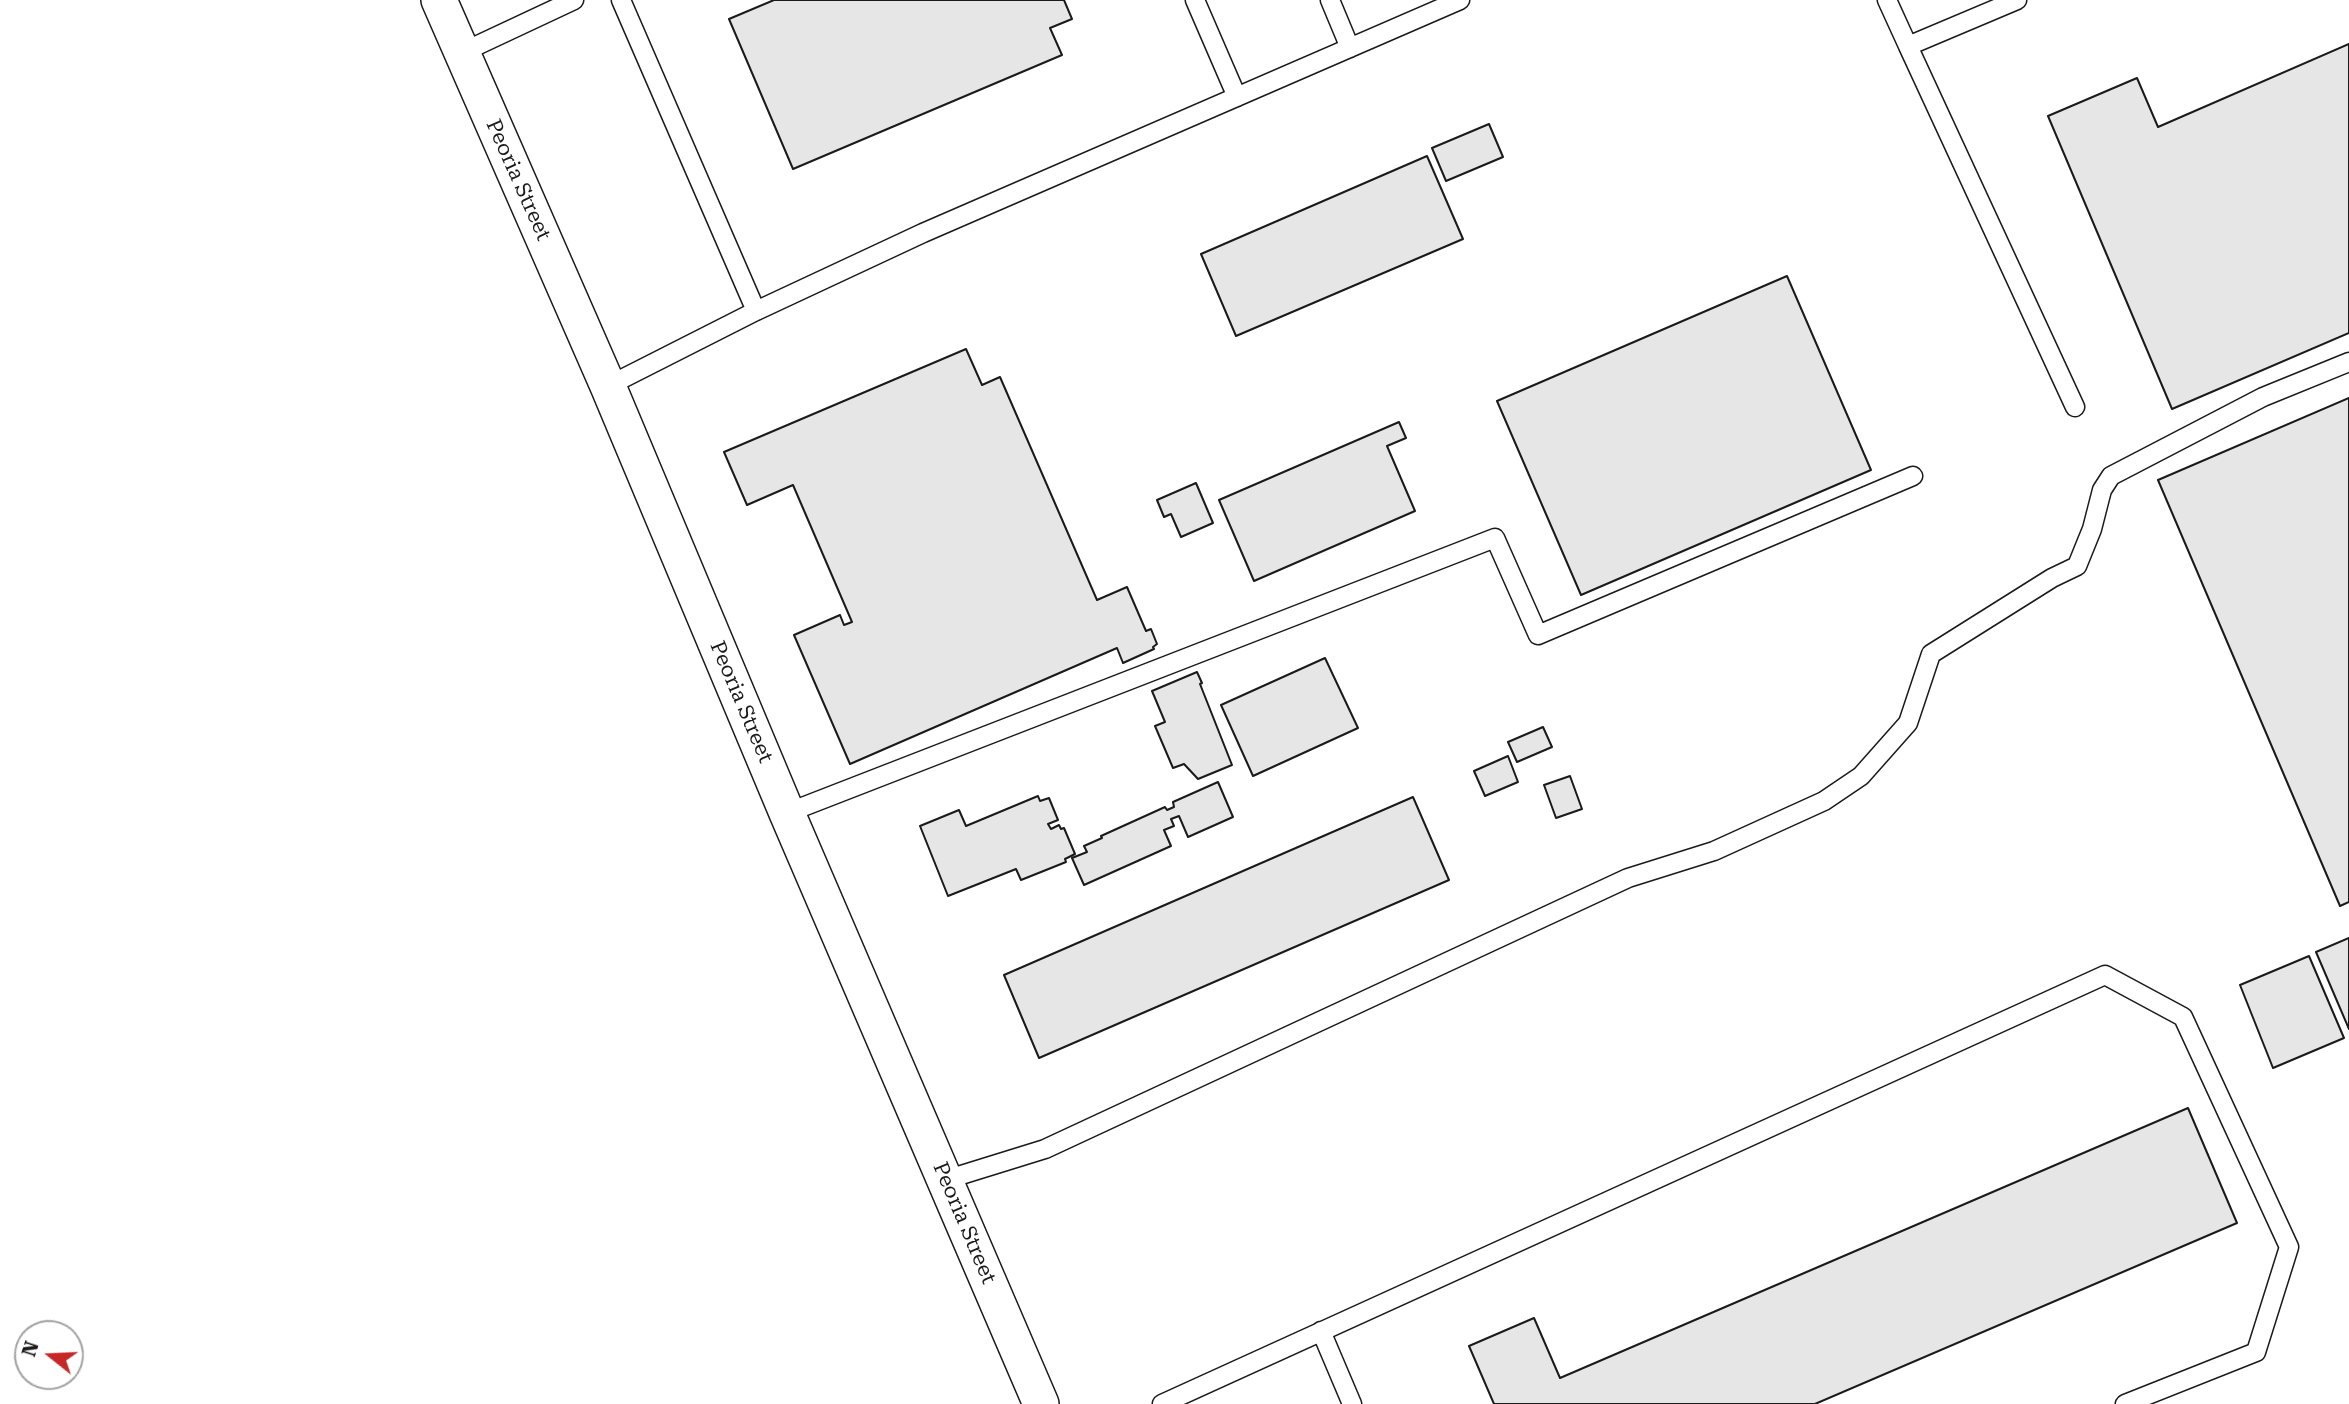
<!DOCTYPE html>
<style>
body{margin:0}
#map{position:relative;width:2349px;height:1404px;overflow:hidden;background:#fff;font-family:"Roboto Serif",serif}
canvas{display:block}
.north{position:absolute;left:14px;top:1320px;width:70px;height:70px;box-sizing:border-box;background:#fff;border:2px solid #a3a3a3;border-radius:50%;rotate:288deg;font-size:19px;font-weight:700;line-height:28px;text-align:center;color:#1a1a1a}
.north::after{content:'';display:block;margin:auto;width:24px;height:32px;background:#c62828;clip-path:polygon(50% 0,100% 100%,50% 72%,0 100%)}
</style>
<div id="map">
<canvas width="2349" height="1404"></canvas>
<div class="north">N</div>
</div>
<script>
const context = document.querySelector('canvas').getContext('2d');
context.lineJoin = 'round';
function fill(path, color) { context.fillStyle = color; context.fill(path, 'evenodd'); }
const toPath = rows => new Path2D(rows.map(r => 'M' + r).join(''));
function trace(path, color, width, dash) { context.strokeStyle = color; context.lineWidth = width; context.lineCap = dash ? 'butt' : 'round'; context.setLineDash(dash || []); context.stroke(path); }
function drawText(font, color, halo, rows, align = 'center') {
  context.font = font + ' "Roboto Serif",serif'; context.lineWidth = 5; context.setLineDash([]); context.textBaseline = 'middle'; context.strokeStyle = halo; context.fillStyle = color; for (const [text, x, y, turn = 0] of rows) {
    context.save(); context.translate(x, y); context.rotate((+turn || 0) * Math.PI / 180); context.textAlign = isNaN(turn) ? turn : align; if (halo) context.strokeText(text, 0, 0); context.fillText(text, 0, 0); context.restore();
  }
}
const building = toPath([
 [774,0,1064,0,1072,19,1050,28,1062,55,793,169,729,19,774,0],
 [2349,44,2349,333,2172,409,2048,116,2137,78,2158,127,2349,44],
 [1489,124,1503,157,1446,181,1432,148,1489,124],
 [1427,156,1463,239,1236,336,1201,254,1427,156],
 [1787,276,1871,470,1581,595,1497,401,1787,276],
 [966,349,982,385,1000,377,1097,600,1127,587,1146,631,1151,629,1157,644,1153,647,1154,649,1123,663,1117,648,850,764,794,635,840,615,844,625,852,622,793,485,747,505,724,452,966,349],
 [2349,398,2349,902,2340,906,2158,480,2349,398],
 [1399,422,1406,438,1387,446,1415,511,1254,581,1219,500,1399,422],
 [1196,483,1213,523,1181,537,1171,514,1164,517,1157,500,1196,483],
 [1325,658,1358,728,1253,776,1221,705,1325,658],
 [1197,672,1202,683,1200,684,1232,765,1198,779,1184,764,1173,768,1155,726,1165,722,1152,691,1197,672],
 [1543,727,1552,747,1517,762,1508,742,1543,727],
 [1508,756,1518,782,1485,796,1474,771,1508,756],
 [1570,776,1582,809,1556,818,1544,785,1570,776],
 [1218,782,1233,817,1188,837,1179,816,1171,819,1174,826,1164,830,1171,846,1084,885,1072,858,1087,852,1084,846,1102,838,1101,836,1165,807,1167,810,1174,807,1173,802,1218,782],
 [1038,796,1040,801,1049,798,1058,820,1048,824,1051,829,1059,825,1061,829,1064,828,1075,854,1065,859,1066,862,1021,880,1016,869,948,896,920,826,959,810,966,826,1038,796],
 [1413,797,1449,880,1039,1058,1004,975,1413,797],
 [2349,938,2349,1029,2316,952,2349,938],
 [2309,956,2344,1038,2273,1068,2240,985,2309,956],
 [2188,1108,2237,1223,1815,1404,1494,1404,1469,1346,1534,1318,1560,1378,2188,1108]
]);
fill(building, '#e6e6e6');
trace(building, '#1a1a1a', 2);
const service = toPath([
 [621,0,756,311],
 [1195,0,1237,97],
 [1330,0,1350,48],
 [1887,0,1908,46,2017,0],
 [1908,46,2075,407],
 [461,53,574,0],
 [608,386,756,311,923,233,1460,0],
 [787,813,1495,538,1538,635,1913,476],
 [945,1180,1045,1149,1628,878,1714,851,1824,801,1861,776,1908,723,1931,654,2052,578,2077,566,2092,529,2102,490,2111,476,2263,397,2349,362],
 [1321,1331,1352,1404],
 [1162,1404,2105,975,2183,1017,2289,1247,2256,1352,2125,1404]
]);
const minor = toPath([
 [439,0,608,386,787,813,1041,1404]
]);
trace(service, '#1a1a1a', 21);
trace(minor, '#1a1a1a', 38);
trace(service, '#fff', 18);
trace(minor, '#fff', 35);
drawText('21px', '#1a1a1a', '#fff', [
 ["Peoria Street",518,180,66],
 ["Peoria Street",741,702,67],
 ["Peoria Street",964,1223,67]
]);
</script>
